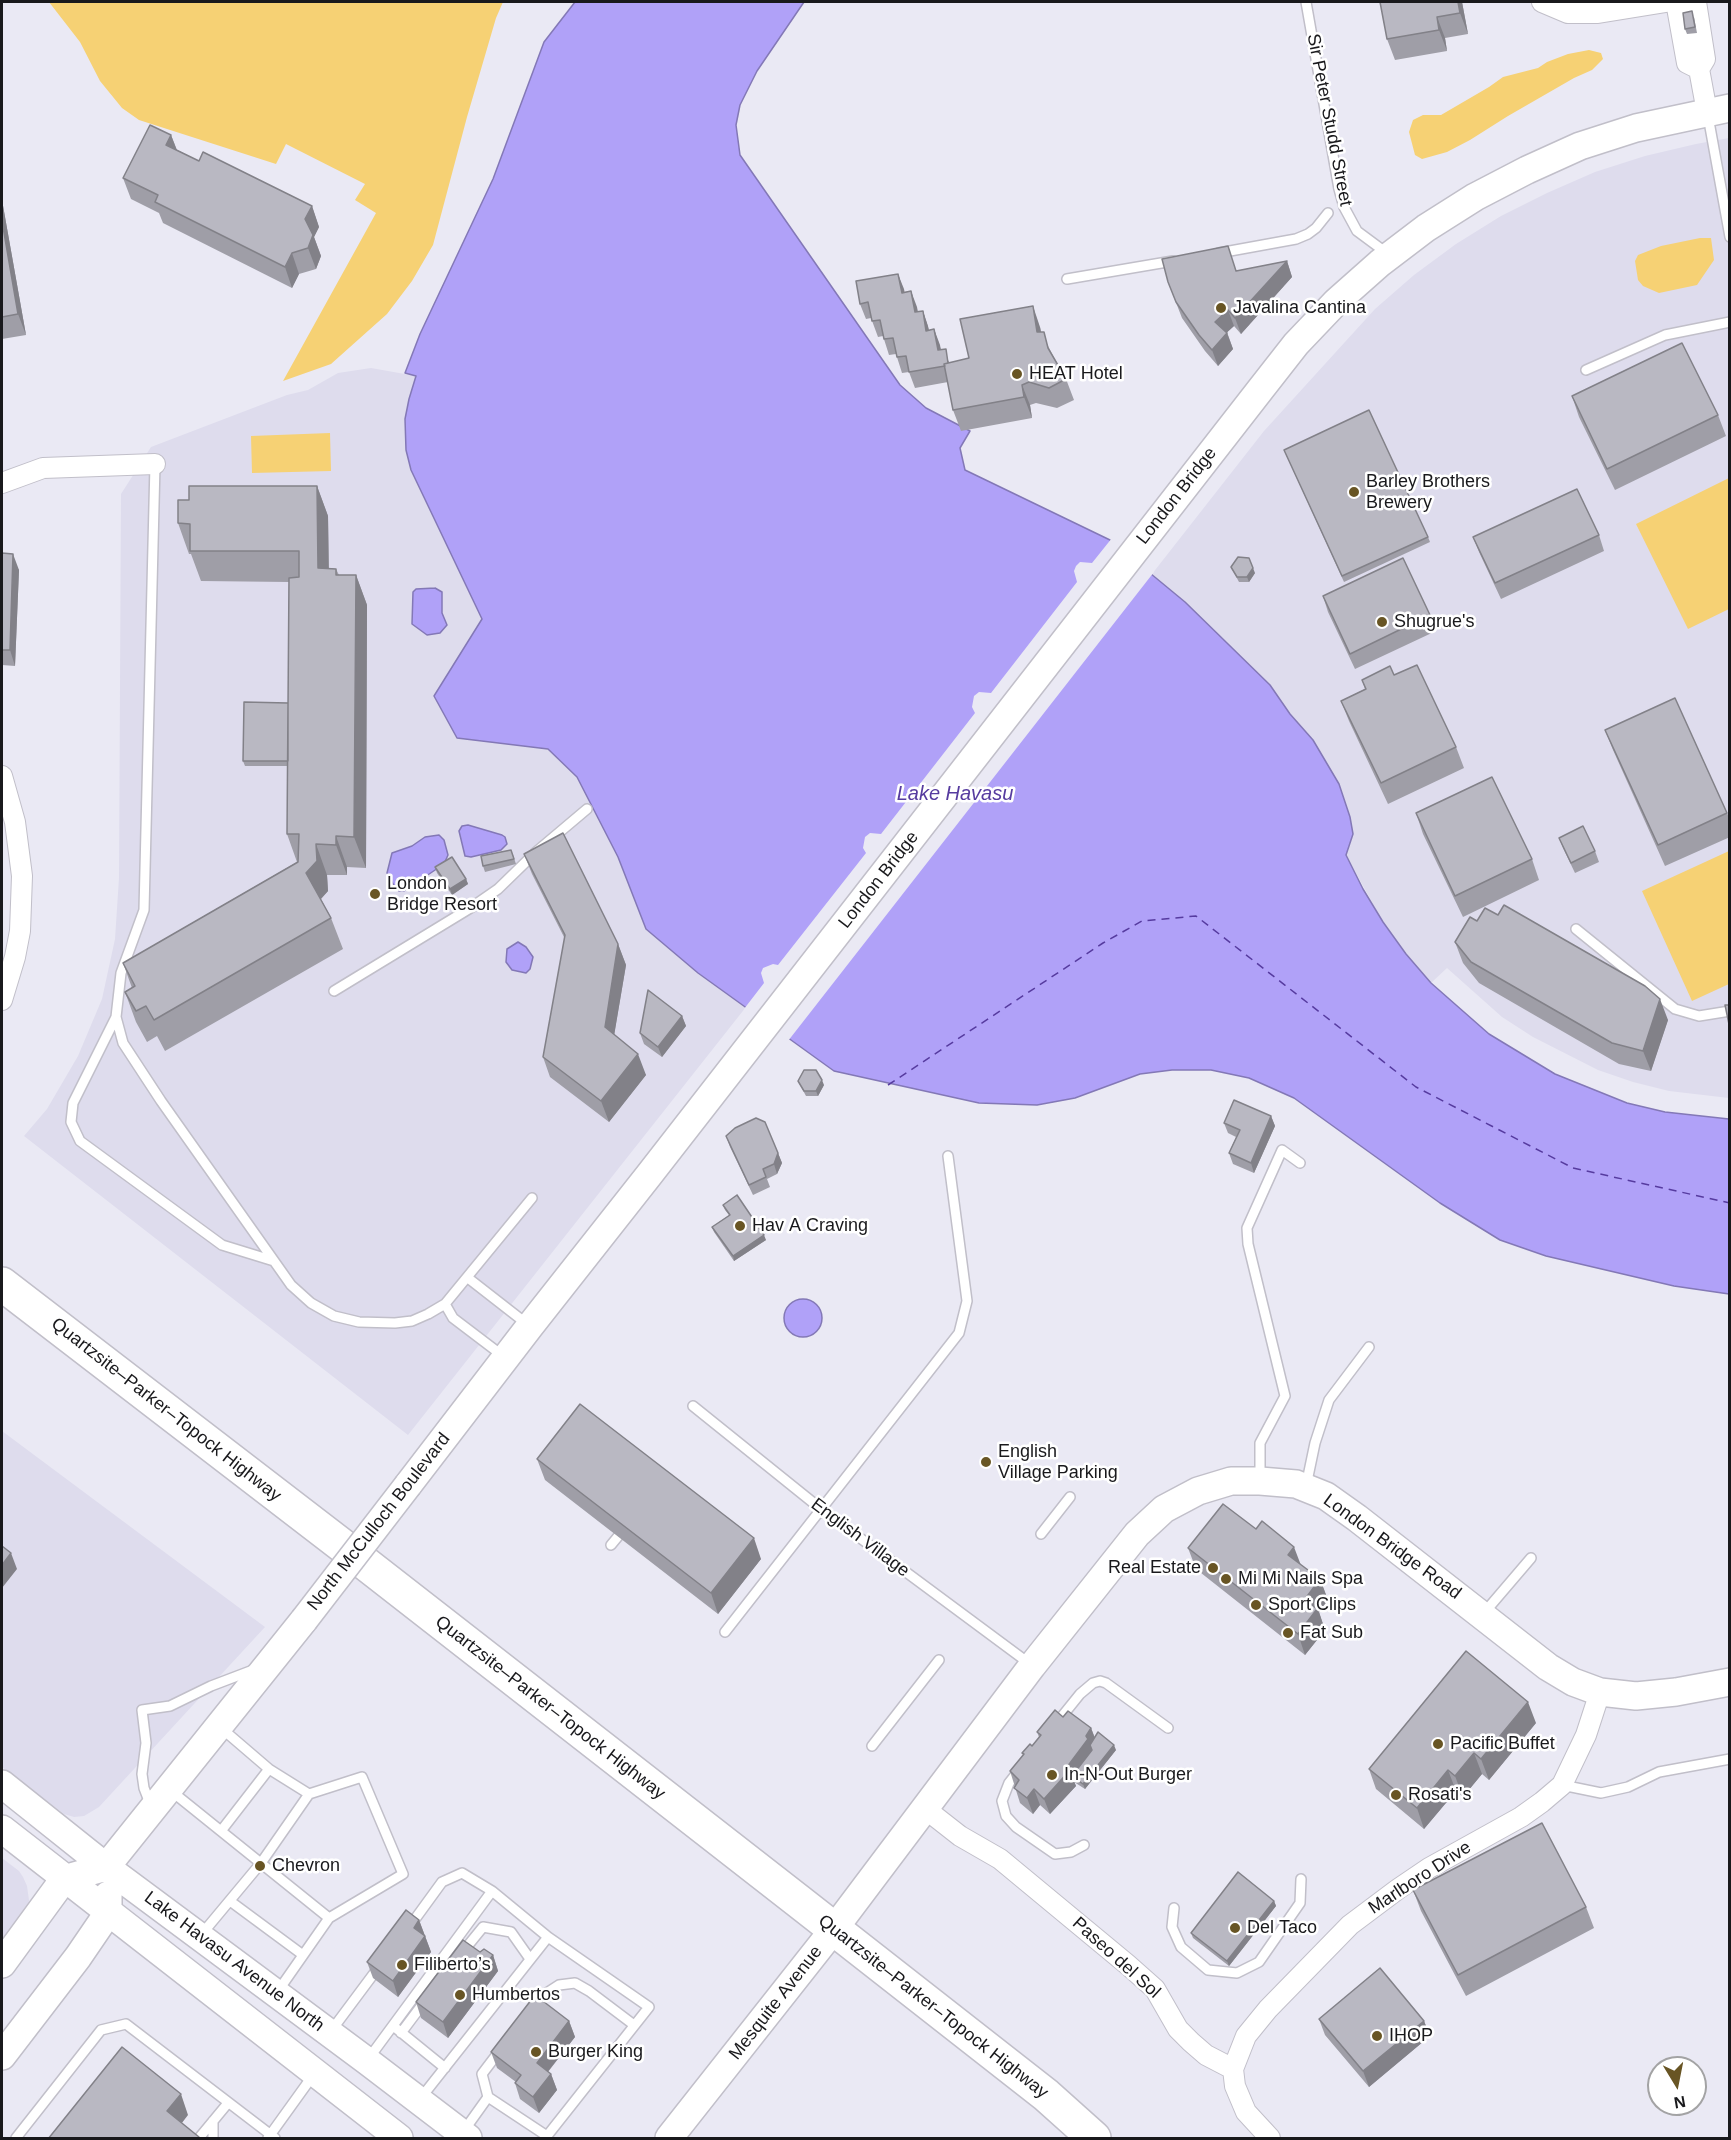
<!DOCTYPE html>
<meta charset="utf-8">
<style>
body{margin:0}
#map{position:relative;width:1731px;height:2140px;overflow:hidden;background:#eae9f4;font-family:Helvetica,sans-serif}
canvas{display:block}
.frame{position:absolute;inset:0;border:3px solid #19191c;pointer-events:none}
.north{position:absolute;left:1647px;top:2056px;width:60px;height:60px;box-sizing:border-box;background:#fff;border:2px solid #a3a3a4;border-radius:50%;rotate:170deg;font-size:16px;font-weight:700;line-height:24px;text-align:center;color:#19191c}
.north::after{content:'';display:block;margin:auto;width:21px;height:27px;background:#685524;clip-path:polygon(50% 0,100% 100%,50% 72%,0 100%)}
</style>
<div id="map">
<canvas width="1731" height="2140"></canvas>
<div class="frame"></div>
<div class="north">N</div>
</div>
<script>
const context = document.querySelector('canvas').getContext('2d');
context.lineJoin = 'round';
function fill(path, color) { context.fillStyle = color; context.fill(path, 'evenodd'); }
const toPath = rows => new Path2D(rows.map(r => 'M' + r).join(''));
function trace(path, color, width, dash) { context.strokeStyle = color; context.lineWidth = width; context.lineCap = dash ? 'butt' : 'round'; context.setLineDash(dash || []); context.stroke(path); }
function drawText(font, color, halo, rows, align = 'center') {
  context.font = font + ' Helvetica,sans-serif'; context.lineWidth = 5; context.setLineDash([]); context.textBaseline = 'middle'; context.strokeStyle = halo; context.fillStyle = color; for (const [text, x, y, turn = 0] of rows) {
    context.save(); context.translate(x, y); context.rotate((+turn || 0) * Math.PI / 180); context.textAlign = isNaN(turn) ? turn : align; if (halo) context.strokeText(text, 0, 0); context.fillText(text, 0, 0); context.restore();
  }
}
fill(toPath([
 [1729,138,1729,1098,1669,1091,1633,1082,1598,1070,1533,1037,1502,1017,1447,968,1431,983,1406,954,1383,922,1346,855,1353,834,1313,740,1290,714,1270,685,1185,602,1152,574,1264,431,1375,309,1414,275,1456,244,1501,216,1547,193,1595,172,1645,156,1696,144],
 [371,368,416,376,409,399,405,419,406,450,411,470,482,620,434,696,457,738,548,749,577,777,618,857,646,929,698,973,746,1007,408,1435,24,1136,47,1109,78,1056,102,999,115,939,119,878,121,494,151,447,287,395,308,390,338,373],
 [2,1431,265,1627,99,1807,84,1816,74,1817,64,1814,2,1767],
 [2,1858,19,1871,23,1877,27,1886,29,1900,28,1910,2,1947]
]), '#dedced');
fill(toPath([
 [49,2,503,2,496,18,467,117,433,245,412,281,387,314,331,364,283,381,376,213,355,200,365,184,286,144,276,164,139,120,122,108,100,81,80,42],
 [1589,50,1601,53,1603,59,1592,70,1574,78,1508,116,1470,140,1447,152,1422,159,1415,155,1409,132,1413,120,1423,115,1441,115,1489,87,1503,77,1538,68,1547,62,1568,54],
 [1700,238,1711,238,1714,260,1697,285,1659,293,1643,286,1638,280,1635,261,1638,255,1661,246],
 [330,433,331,471,252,473,251,436],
 [1729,478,1729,609,1688,629,1636,524],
 [1729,851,1729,984,1692,1001,1642,891]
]), '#f6d174');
const water = toPath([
 [575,2,804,2,757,71,740,105,736,125,740,155,900,385,926,408,970,431,960,448,965,470,1110,540,1185,602,1270,685,1290,714,1313,740,1339,784,1350,817,1353,834,1346,855,1363,889,1383,922,1406,954,1431,983,1489,1034,1555,1074,1627,1103,1665,1112,1729,1119,1729,1294,1674,1286,1546,1256,1500,1240,1440,1203,1294,1098,1249,1078,1211,1070,1172,1070,1140,1074,1075,1098,1037,1105,979,1103,834,1071,698,973,646,929,618,857,577,777,548,749,457,738,434,696,482,619,411,470,406,450,405,419,409,399,416,376,405,373,420,334,493,179,544,42,575,2],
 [435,588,442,592,442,613,447,625,440,633,427,635,412,624,413,592,416,589,435,588],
 [468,825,502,835,505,837,507,844,501,850,471,857,465,856,459,831,462,826,468,825],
 [439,835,444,840,448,855,444,864,404,891,399,891,396,889,387,873,392,853,412,846,425,837,439,835],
 [518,942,526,947,533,957,530,969,526,973,512,970,506,962,507,949,518,942],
 '784 1318a19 19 0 1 1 38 0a19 19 0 1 1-38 0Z'
]);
fill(water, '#b0a1f8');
trace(water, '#8378b6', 1.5);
fill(toPath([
 [1112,538,1154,572,788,1041,744,1009,764,983,761,973,763,968,773,964,778,965,866,853,863,848,865,837,870,833,881,834,975,713,972,707,974,696,979,692,991,693,1077,582,1074,571,1076,566,1080,562,1092,563]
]), '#eae9f4');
trace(toPath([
 [888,1085,1103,943,1142,921,1196,916,1416,1087,1573,1168,1730,1203]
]), '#563b9f', 1.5, [8, 6]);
const lane = toPath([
 [1306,2,1339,189,1344,207,1357,231,1388,254],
 [1708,116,1730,237],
 [1219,253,1296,239,1308,234,1316,228,1328,213],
 [1067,279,1173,261],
 [1586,370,1665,335,1730,322],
 [155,464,144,910,121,973,116,1017,123,1043,161,1101,291,1285,311,1303,334,1316,359,1322,395,1323,412,1321,428,1314,445,1304,532,1198],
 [1576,929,1675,1009,1699,1016,1730,1011],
 [334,991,472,907,498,889,536,852,587,809],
 [116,1017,73,1103,71,1122,80,1141,222,1245,274,1261],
 [468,1278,527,1324],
 [445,1304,453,1318,503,1356],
 [693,1406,821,1509,1030,1664],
 [1260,1479,1260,1443,1285,1396,1248,1244,1247,1228,1282,1150,1300,1163],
 [1306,1486,1315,1443,1329,1400,1369,1347],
 [1041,1534,1070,1497],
 [611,1545,625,1528],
 [1484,1613,1531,1558],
 [725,1632,959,1333,967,1301,948,1156],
 [1055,1725,1080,1694,1093,1683,1100,1681,1106,1683,1168,1728],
 [220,1727,269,1769,309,1794,362,1777,403,1874,329,1918,278,1991],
 [872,1746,939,1660],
 [1020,1769,1009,1783,1002,1801,1006,1816,1016,1827,1055,1854,1071,1852,1084,1845],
 [1562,1785,1601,1793,1628,1787,1659,1772,1730,1759],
 [170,1790,329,1918],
 [151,1806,144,1788,142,1774,146,1743,142,1710,170,1706,211,1686,253,1670],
 [221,1831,269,1769],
 [230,1901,303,1955],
 [1174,1908,1172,1927,1181,1947,1208,1970,1237,1973,1259,1962,1300,1903,1301,1879],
 [410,1926,442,1882,462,1873,492,1891,548,1937,420,2099],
 [201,1935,261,1863,309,1794],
 [461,1954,483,1927,511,1932,530,1959],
 [533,2007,542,1996,559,1985,575,1983,589,1991,634,2025],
 [397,2029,445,2068],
 [331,2031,378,1968],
 [401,2033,425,2001],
 [369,2058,492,1891],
 [488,2097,482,2074,501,2049],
 [463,2132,488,2097,547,2136,649,2007,548,1937],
 [16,2138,101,2030,126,2024,275,2138],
 [199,2138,228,2103],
 [213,2138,213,2121],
 [268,2138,314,2074]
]);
const street = toPath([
 [1542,2,1568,13,1598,13,1666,2],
 [1676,2,1687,63,1699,69],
 [1696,2,1705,59,1699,69,1707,112],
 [2,483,43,468,155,464],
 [2,776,15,822,22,876,20,931,15,957,2,1000],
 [923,1807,960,1836,1000,1859,1128,1965,1155,1989,1178,2029,1191,2042,1206,2055,1233,2069],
 [1270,2138,1246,2112,1235,2086,1233,2069,1246,2036,1268,2009,1350,1925,1398,1889,1429,1868,1521,1817,1542,1802,1562,1785,1586,1735,1600,1692]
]);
const secondary = toPath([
 [408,1485,530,1326,649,1175,1260,390,1296,344,1336,302,1380,263,1426,228,1475,197,1527,170,1580,146,1636,128,1730,108],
 [2,1784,106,1867,367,2061,468,2138],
 [2,1829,399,2138],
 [2,1964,64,1879,106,1867,304,1620],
 [2,2056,78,1957,108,1913,108,1895],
 [669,2138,834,1929,1032,1666,1137,1534,1164,1509,1198,1491,1231,1481,1260,1481,1296,1484,1326,1496,1357,1518,1548,1667,1573,1682,1600,1692,1636,1696,1676,1692,1730,1682]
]);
const highway = toPath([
 [2,1284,348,1550,797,1900,1046,2095,1094,2138]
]);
trace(lane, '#c1bfc9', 12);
trace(street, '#c1bfc9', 22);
trace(secondary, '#c1bfc9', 30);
trace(highway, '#c1bfc9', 36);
trace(lane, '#fff', 9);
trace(street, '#fff', 20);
trace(secondary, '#fff', 27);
trace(highway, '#fff', 33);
const secondaryBridge = toPath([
 [304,1620,408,1485]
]);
trace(secondaryBridge, '#c1bfc9', 30, []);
trace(secondaryBridge, '#fff', 27);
fill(toPath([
 [1462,2,1468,34,1445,38,1447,51,1395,60,1387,39],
 [1694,17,1697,33,1687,34,1685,29],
 [171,135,177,150,199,161,312,206,319,227,314,237,321,256,316,269,299,274,292,288,163,223,159,213,131,199,123,178],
 [2,200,26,335,2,339],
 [1287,261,1292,277,1241,334,1234,326,1227,332,1233,349,1218,366,1205,351,1182,318,1168,282,1236,271],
 [898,274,904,292,911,291,917,311,923,311,929,330,934,329,941,350,950,363,969,358,1040,327,1041,332,1052,354,1066,379,1074,400,1057,408,1036,403,1030,405,1032,418,961,431,953,410,948,382,915,388,909,372,902,373,896,354,889,355,883,336,878,337,871,318,866,319,860,304],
 [1572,396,1718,415,1726,436,1615,490,1579,417],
 [1284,450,1428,537,1430,542,1344,582],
 [317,486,328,516,329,568,336,569,339,575,356,575,367,605,366,868,347,867,347,875,327,875,328,891,321,899,331,918,343,949,165,1051,157,1036,147,1042,136,1022,125,992,132,988,123,963,297,862,287,834,288,766,245,766,243,761,288,703,289,582,201,581,191,554,189,554,178,523,189,500],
 [1599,535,1604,551,1501,599,1479,552,1473,537],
 [2,553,19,570,15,666,2,665],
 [1231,567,1255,573,1249,582,1239,582],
 [1323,596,1430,615,1436,631,1355,669,1328,612],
 [1394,675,1456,747,1464,768,1388,804,1349,721,1341,701,1365,689,1362,680],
 [1605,730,1727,813,1730,819,1730,837,1665,866,1613,750],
 [1416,813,1532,859,1539,880,1463,917,1423,834],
 [1559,838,1595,851,1599,862,1575,873,1563,848],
 [524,854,618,944,626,965,614,1035,646,1075,609,1122,550,1077,543,1057,565,939,532,874],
 [513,855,516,864,485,872,483,866],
 [435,867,466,879,468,884,452,895,437,873],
 [1498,915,1668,1020,1651,1071,1619,1064,1479,983,1463,963,1455,942,1477,921],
 [682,1016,686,1026,662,1057,644,1044,640,1033],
 [798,1081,824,1085,818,1096,806,1096],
 [1271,1116,1275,1126,1254,1173,1233,1164,1229,1153,1236,1137,1228,1133,1224,1123],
 [726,1136,778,1153,782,1163,777,1174,767,1179,770,1187,753,1195,730,1147],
 [723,1205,766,1240,734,1261,714,1232,712,1227,729,1215,725,1210],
 [537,1459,761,1559,718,1614,545,1480],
 [1188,1548,1301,1565,1320,1579,1328,1600,1319,1612,1325,1630,1305,1655,1196,1569],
 [1063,1717,1091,1728,1095,1738,1116,1750,1085,1789,1074,1782,1076,1786,1050,1814,1040,1805,1033,1814,1020,1803,1010,1771,1023,1755,1022,1753,1032,1746,1039,1737,1037,1732],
 [1536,1723,1489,1780,1482,1774,1463,1797,1456,1791,1424,1829,1376,1789,1369,1769],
 [1413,1890,1586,1907,1594,1928,1466,1996,1421,1911],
 [1274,1901,1276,1906,1229,1966,1193,1938,1191,1933],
 [419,1920,431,1952,398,1997,373,1978,367,1962],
 [480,1952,493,1955,498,1971,448,2038,421,2018,416,2002],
 [1319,2019,1424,2021,1430,2036,1369,2087,1325,2035],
 [569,2021,575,2037,548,2072,551,2074,557,2090,539,2113,520,2099,515,2083,516,2082,497,2068,491,2052]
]), '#9f9ea7');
fill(toPath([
 [1458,2,1462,2,1468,34,1460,13],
 [1437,17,1445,38,1447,51,1439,30],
 [171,135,179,156,166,145],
 [2,200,26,335,18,314,2,221],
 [312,206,319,227,314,237,321,256,316,269,308,248,305,219],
 [292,253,299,274,292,288,285,267],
 [1287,261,1292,277,1241,334,1235,318],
 [898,274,904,289,908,309,902,293],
 [911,291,917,307,921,328,915,312],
 [1033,306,1040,327,1045,353,1037,332],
 [1228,310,1234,326,1221,338,1215,322],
 [923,311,928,326,932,347,926,331],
 [934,329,940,345,944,366,938,350],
 [1227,333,1233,349,1218,366,1212,350],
 [1022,385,1030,405,1032,418,1024,397],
 [317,486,328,516,329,599,318,568],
 [13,554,19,570,15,666,10,650],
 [1253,568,1255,573,1249,582,1247,577],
 [356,575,367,605,366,868,354,837],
 [336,836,347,867,347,875,336,845],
 [316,844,327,875,328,891,317,903,306,873],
 [466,879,468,884,452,895,450,889],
 [618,944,626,965,612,1048,605,1027],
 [1660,999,1668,1020,1651,1071,1643,1051],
 [682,1016,686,1026,662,1057,658,1047],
 [638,1054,646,1075,609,1122,601,1101],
 [822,1080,824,1085,818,1096,816,1091],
 [1271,1116,1275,1126,1254,1173,1251,1163],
 [778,1153,782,1163,777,1174,774,1164],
 [764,1235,766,1240,734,1261,733,1256],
 [754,1538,761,1559,718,1614,711,1593],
 [1294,1547,1302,1568,1288,1555],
 [11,1553,17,1569,2,1588,2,1565],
 [1320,1579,1328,1600,1319,1612,1325,1630,1305,1655,1298,1634,1305,1599],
 [1528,1702,1536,1723,1489,1780,1481,1759],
 [1091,1728,1097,1744,1072,1776,1076,1786,1050,1814,1044,1799,1067,1767],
 [1114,1745,1116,1750,1085,1789,1083,1784],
 [1474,1753,1482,1774,1463,1797,1455,1776],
 [1448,1770,1456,1791,1424,1829,1417,1808],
 [1034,1789,1040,1805,1033,1814,1027,1798],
 [1274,1901,1276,1906,1229,1966,1227,1961],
 [419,1920,425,1936,414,1928],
 [425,1936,431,1952,398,1997,393,1981],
 [493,1955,498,1971,448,2038,443,2022],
 [569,2021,575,2037,542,2079,537,2063],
 [1424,2021,1430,2036,1369,2087,1363,2071],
 [551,2074,557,2090,539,2113,533,2097],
 [181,2094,188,2115,175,2132,167,2111]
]), '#828188');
const building = toPath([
 [1380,2,1458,2,1460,13,1437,17,1439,30,1387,39,1380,2],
 [1692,11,1695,27,1685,29,1683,13,1692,11],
 [150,125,171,135,166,145,199,161,203,152,312,206,305,219,313,235,308,248,292,253,285,267,155,202,158,195,123,178,150,125],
 [2,221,18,314,2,317,2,221],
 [1228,246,1236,271,1287,261,1235,318,1228,310,1215,322,1227,333,1212,350,1199,335,1176,302,1168,282,1162,259,1228,246],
 [898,274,902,293,911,291,915,312,923,311,926,331,934,329,938,350,946,349,948,363,944,364,945,366,909,372,906,356,897,357,893,338,884,339,880,320,872,321,868,302,860,304,856,281,898,274],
 [1033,306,1037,332,1044,332,1048,348,1066,379,1049,388,1029,382,1022,385,1024,397,953,410,944,364,969,358,960,319,1033,306],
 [1682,343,1718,415,1607,469,1572,396,1682,343],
 [1369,410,1428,537,1342,576,1284,450,1369,410],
 [189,486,317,486,318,568,336,569,336,575,356,575,354,837,336,836,336,845,316,844,317,861,306,873,331,918,154,1020,146,1006,136,1011,125,992,135,986,123,963,298,862,299,834,287,834,289,578,299,577,299,551,190,551,190,524,178,523,178,500,189,500,189,486],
 [1577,489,1599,535,1495,583,1473,537,1577,489],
 [2,553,13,554,10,650,2,650,2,553],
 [1238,557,1249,558,1253,568,1247,577,1237,577,1231,567,1238,557],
 [1403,558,1430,615,1350,654,1323,596,1403,558],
 [1417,665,1456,747,1381,783,1341,701,1366,689,1362,680,1390,666,1394,675,1417,665],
 [1675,698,1727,813,1658,845,1605,730,1675,698],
 [244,702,288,703,288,761,243,761,244,702],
 [1492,777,1532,859,1455,896,1416,813,1492,777],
 [1583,826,1595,851,1571,863,1559,838,1583,826],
 [563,833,618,944,605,1027,638,1054,601,1101,543,1057,565,935,524,854,563,833],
 [511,850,514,859,483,866,481,856,511,850],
 [452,857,466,879,450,889,435,867,452,857],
 [1504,905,1645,986,1660,999,1643,1051,1612,1043,1471,962,1455,942,1470,917,1477,921,1485,908,1498,915,1504,905],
 [648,990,682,1016,658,1047,640,1033,648,990],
 [1725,1005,1730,1005,1730,1029,1725,1005],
 [804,1070,816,1070,822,1080,816,1091,804,1091,798,1081,804,1070],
 [1234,1100,1271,1116,1251,1163,1229,1153,1240,1130,1224,1123,1234,1100],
 [756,1118,765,1122,778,1153,774,1164,763,1169,766,1177,749,1185,726,1136,735,1128,756,1118],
 [737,1195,764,1235,733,1256,712,1227,730,1215,723,1205,737,1195],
 [580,1404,754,1538,711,1593,537,1459,580,1404],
 [1223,1504,1256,1529,1262,1521,1294,1547,1288,1555,1320,1579,1305,1599,1317,1609,1298,1634,1188,1548,1223,1504],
 [2,1546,11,1553,2,1565,2,1546],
 [1466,1651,1528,1702,1481,1759,1474,1753,1455,1776,1448,1770,1417,1808,1369,1769,1466,1651],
 [1055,1710,1063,1717,1068,1711,1091,1728,1086,1736,1088,1739,1067,1767,1070,1770,1044,1799,1034,1789,1027,1798,1014,1788,1019,1780,1010,1771,1024,1754,1022,1753,1030,1744,1032,1746,1041,1735,1037,1732,1055,1710],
 [1098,1732,1114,1745,1083,1784,1072,1776,1092,1750,1090,1745,1098,1732],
 [1542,1823,1586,1907,1458,1975,1413,1890,1542,1823],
 [1238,1872,1274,1901,1227,1961,1191,1933,1238,1872],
 [406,1910,419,1920,414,1928,425,1936,393,1981,367,1962,406,1910],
 [463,1940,480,1952,484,1949,493,1955,443,2022,416,2002,463,1940],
 [1380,1968,1424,2021,1363,2071,1319,2019,1380,1968],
 [535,1995,569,2021,537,2063,551,2074,533,2097,515,2083,521,2075,491,2052,535,1995],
 [122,2047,181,2094,167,2111,199,2137,198,2139,48,2139,122,2047]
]);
fill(building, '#b9b8c2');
trace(building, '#828188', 1.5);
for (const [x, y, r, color] of [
 [1221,308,6,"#685524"],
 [1017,374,6,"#685524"],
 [1354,492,6,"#685524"],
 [1382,622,6,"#685524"],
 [375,894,6,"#685524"],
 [740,1226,6,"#685524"],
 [986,1462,6,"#685524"],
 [1213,1568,6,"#685524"],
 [1226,1579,6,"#685524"],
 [1256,1605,6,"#685524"],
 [1288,1633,6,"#685524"],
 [1438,1744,6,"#685524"],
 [1052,1775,6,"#685524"],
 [1396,1795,6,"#685524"],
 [260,1866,6,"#685524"],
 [1235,1928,6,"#685524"],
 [402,1965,6,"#685524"],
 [460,1995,6,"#685524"],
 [1377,2036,6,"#685524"],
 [536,2052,6,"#685524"]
]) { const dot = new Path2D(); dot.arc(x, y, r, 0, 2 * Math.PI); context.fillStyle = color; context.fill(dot); trace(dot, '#fff', 2); }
drawText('18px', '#19191c', '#fff', [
 ["Sir Peter Studd Street",1329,120,79],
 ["London Bridge",1177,496,-52],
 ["London Bridge",879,880,-52],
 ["Quartzsite–Parker–Topock Highway",166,1410,38],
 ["North McCulloch Boulevard",379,1522,-52],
 ["English Village",860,1538,37],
 ["London Bridge Road",1392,1547,36],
 ["Quartzsite–Parker–Topock Highway",550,1708,38],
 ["Marlboro Drive",1420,1878,-33],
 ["Paseo del Sol",1116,1958,42],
 ["Lake Havasu Avenue North",234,1962,37],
 ["Mesquite Avenue",776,2003,-52],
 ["Quartzsite–Parker–Topock Highway",933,2007,38]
]);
drawText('18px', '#19191c', '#fff', [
 ["Javalina Cantina",1233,308],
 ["HEAT Hotel",1029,374],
 ["Barley Brothers",1366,482],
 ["Brewery",1366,503],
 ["Shugrue's",1394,622],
 ["London",387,884],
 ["Bridge Resort",387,905],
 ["Hav A Craving",752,1226],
 ["English",998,1452],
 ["Village Parking",998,1473],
 ["Real Estate",1201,1568,"right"],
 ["Mi Mi Nails Spa",1238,1579],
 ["Sport Clips",1268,1605],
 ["Fat Sub",1300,1633],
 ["Pacific Buffet",1450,1744],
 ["In-N-Out Burger",1064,1775],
 ["Rosati's",1408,1795],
 ["Chevron",272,1866],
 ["Del Taco",1247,1928],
 ["Filiberto’s",414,1965],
 ["Humbertos",472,1995],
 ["IHOP",1389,2036],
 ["Burger King",548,2052]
], 'left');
drawText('italic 20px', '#563b9f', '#fff', [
 ["Lake Havasu",955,794]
]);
</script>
